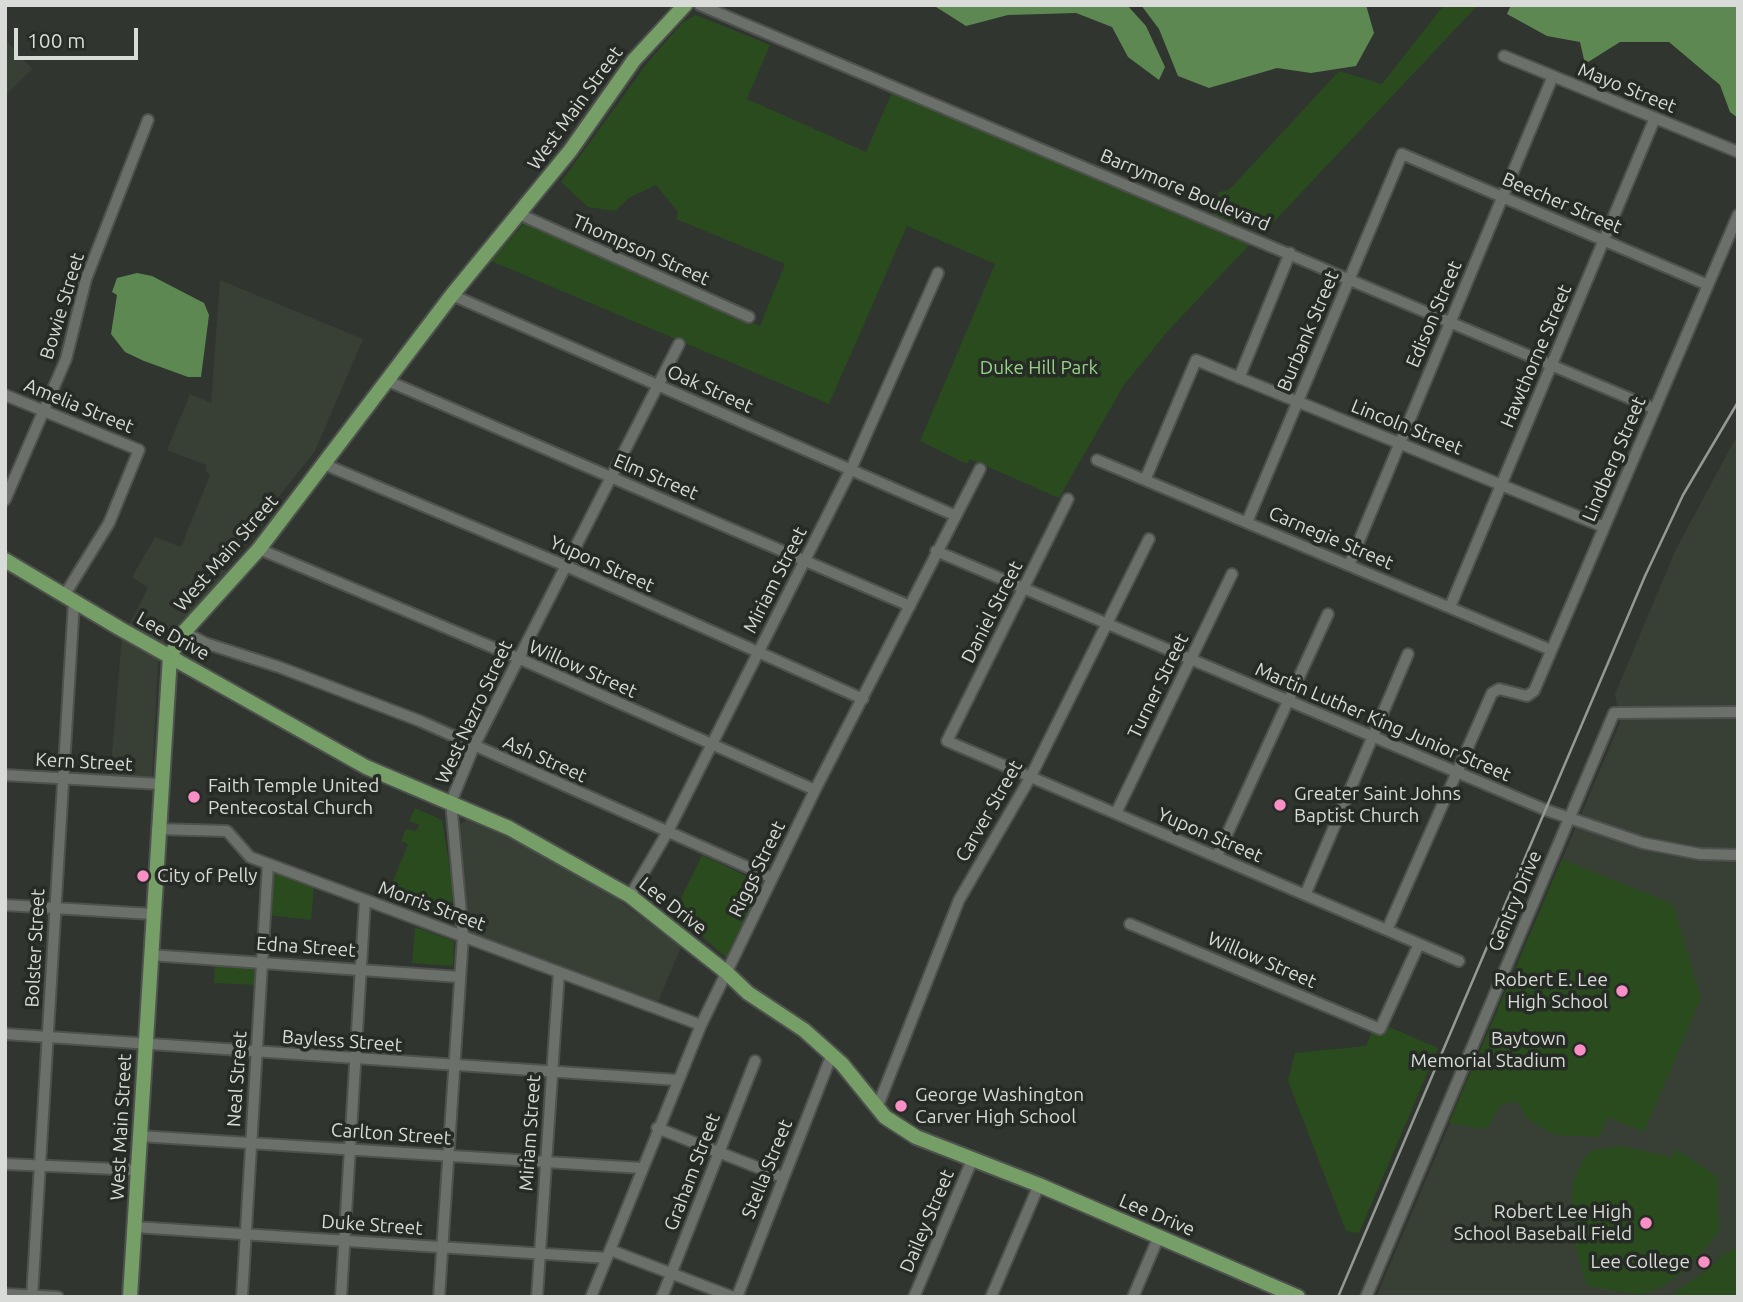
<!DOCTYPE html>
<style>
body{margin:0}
#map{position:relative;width:1743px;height:1302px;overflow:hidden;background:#30352f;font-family:Ubuntu,sans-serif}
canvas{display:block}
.frame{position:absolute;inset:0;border:7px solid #d8dbd7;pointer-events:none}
.scale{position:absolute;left:14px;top:28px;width:124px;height:32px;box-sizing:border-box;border:4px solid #d8dbd7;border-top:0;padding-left:9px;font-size:21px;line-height:24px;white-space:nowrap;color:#d8dbd7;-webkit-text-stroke:5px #262b25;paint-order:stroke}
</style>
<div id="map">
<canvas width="1743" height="1302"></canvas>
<div class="frame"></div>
<div class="scale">100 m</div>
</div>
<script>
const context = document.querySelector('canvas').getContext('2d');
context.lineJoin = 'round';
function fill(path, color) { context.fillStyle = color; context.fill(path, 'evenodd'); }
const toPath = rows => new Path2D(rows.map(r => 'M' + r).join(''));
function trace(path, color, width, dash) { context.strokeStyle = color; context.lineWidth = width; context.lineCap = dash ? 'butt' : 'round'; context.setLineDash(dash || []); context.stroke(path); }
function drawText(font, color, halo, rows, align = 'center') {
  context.font = font + ' Ubuntu,sans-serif'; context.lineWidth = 7; context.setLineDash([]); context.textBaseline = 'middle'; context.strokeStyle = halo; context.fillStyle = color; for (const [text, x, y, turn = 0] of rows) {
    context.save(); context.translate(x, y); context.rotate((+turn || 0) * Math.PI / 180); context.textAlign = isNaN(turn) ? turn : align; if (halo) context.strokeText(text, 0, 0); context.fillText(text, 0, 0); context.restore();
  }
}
fill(toPath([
 [5,39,32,69,5,96],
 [220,280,363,339,315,451,276,500,281,503,225,570,228,574,165,644,158,662,152,778,110,776,122,638,148,588,132,577,155,537,181,547,210,475,206,472,206,465,167,450,190,394,211,403],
 [1738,434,1738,1247,1722,1255,1710,1268,1668,1297,1376,1297,1620,723,1615,694,1676,549],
 [467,819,540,852,596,883,681,947,657,1004,465,933,460,825]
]), '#384036');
fill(toPath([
 [1444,5,1478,5,1268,228,1252,220,1247,224,1236,220,1232,223,1213,215,1219,192,1229,190,1339,71,1382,84],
 [696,15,770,45,747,99,866,152,893,90,1232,233,1230,238,1234,240,1237,236,1253,241,1167,332,1124,385,1059,498,970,459,967,464,920,441,995,264,907,226,829,404,491,261,525,222,760,326,785,264,676,219,678,212,656,185,630,197,615,211,588,207,561,182,648,62,683,22],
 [415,808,442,820,452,881,453,918,450,922,386,898,408,844,401,841,406,829,416,831,419,825,409,821],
 [702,855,763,884,727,958,674,913],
 [1562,859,1673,904,1701,998,1644,1132,1608,1117,1599,1137,1554,1135,1527,1119,1518,1102,1501,1104,1487,1129,1449,1123],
 [275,873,314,886,311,920,268,915,273,874],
 [415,927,454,941,453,966,412,963],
 [215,964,257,966,256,985,214,983],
 [1387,1026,1438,1048,1359,1233,1346,1231,1288,1081,1295,1053,1366,1046,1372,1032],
 [1622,1146,1671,1157,1676,1149,1717,1176,1719,1230,1711,1243,1681,1273,1660,1288,1640,1295,1587,1286,1574,1242,1580,1240,1571,1216,1572,1186,1583,1158,1593,1150],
 [1738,1247,1738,1297,1668,1297,1710,1268,1722,1255]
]), '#294b1e');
fill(toPath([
 [933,5,1127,5,1146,26,1165,67,1159,80,1128,57,1112,27,1076,13,1008,15,966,26],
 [1141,5,1366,5,1374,33,1356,66,1311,73,1277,68,1209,88,1178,76,1159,29],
 [1511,5,1738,5,1738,118,1730,112,1720,85,1669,42,1620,42,1585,64,1580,42,1547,36,1507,14],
 [137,273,152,276,204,303,209,315,201,377,188,377,144,361,125,352,111,334,117,295,112,292,117,278]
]), '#5e8852');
const minor = toPath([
 [700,5,1655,409],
 [1504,56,1738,152],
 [519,214,749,317],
 [452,295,954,515],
 [1239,378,1290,253],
 [388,381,910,606],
 [5,395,139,450,109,523,64,596],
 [1097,460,1551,650],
 [326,465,566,566,863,699],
 [1145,480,1196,360,1604,527],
 [1068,499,947,741,1459,961],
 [5,500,66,359,86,279,148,120],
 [1247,522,1402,154,1708,285],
 [259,549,518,658,815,790],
 [936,551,1546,810,1643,843,1700,854,1738,855],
 [1349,565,1553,76],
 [1450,607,1655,118],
 [184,632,205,643,279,667,420,721,772,878],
 [5,775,160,784],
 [1116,813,1232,574],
 [157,829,227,831,250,857,701,1025],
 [1217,856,1328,614],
 [1305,895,1408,654],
 [630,896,667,833,851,469,938,273],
 [5,905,152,914],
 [1130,924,1380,1029,1419,944],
 [1387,930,1492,693,1499,689,1527,696,1534,691,1738,215],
 [150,955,460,977],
 [5,1034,677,1080],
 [877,1108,959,900,1030,778,1149,539],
 [657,1128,782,1177],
 [139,1136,641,1168],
 [5,1164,138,1170],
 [135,1227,607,1258],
 [610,1250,733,1297],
 [5,1294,58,1297],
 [32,1297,74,601],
 [242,1297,268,864],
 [341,1297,365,900],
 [439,1297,463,936,451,802,474,746,679,344],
 [537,1297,559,972],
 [591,1297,701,1025,815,790,980,469],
 [662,1297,755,1061],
 [737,1297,832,1054],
 [914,1297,973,1158],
 [991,1297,1039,1185],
 [1133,1297,1159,1236],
 [1366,1297,1614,713,1738,712]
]);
const major = toPath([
 [5,560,119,628,366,767,509,828,630,896,726,972,748,993,804,1030,842,1064,885,1117,916,1137,1039,1185,1298,1297],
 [130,1297,170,656,184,632,259,549,452,295,570,151,634,60,685,5]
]);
trace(minor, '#4e514d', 14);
trace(major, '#4e514d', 18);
trace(minor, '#6c706a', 10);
trace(major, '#769f68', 14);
trace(toPath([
 [1338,1297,1645,576,1683,495,1738,402]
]), '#959994', 2.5);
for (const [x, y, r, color] of [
 [194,797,7,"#fa8fc6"],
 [1280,805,7,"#fa8fc6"],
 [143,876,7,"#fa8fc6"],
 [1622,991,7,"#fa8fc6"],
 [1580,1050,7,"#fa8fc6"],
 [901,1106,7,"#fa8fc6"],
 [1646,1223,7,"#fa8fc6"],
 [1704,1262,7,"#fa8fc6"]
]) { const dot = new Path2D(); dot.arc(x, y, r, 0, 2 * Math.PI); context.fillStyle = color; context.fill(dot); trace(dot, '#262b25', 2.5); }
drawText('19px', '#d8dbd7', '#262b25', [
 ["Mayo Street",1627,88,22],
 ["West Main Street",575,108,-54],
 ["Barrymore Boulevard",1185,190,23],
 ["Beecher Street",1562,203,23],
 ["Thompson Street",641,250,24],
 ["Bowie Street",62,306,-73],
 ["Edison Street",1434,314,-67],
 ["Burbank Street",1308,331,-67],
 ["Hawthorne Street",1536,356,-67],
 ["Oak Street",710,389,24],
 ["Amelia Street",79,406,22],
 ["Lincoln Street",1407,427,22],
 ["Lindberg Street",1614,459,-67],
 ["Elm Street",656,477,23],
 ["Carnegie Street",1331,538,23],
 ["West Main Street",226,553,-49],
 ["Yupon Street",602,564,24],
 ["Miriam Street",775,580,-63],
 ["Daniel Street",992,612,-63],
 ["Lee Drive",173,636,29],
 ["Willow Street",583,669,24],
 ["Turner Street",1158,686,-64],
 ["West Nazro Street",474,712,-65],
 ["Martin Luther King Junior Street",1383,722,23],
 ["Ash Street",545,759,24],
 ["Kern Street",84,762,3],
 ["Carver Street",989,811,-60],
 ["Yupon Street",1210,835,23],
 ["Riggs Street",757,869,-64],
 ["Gentry Drive",1515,901,-67],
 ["Morris Street",432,906,20],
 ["Lee Drive",673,906,38],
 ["Edna Street",306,947,4],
 ["Bolster Street",35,948,-87],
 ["Willow Street",1262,960,23],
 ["Bayless Street",342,1041,4],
 ["Neal Street",237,1079,-86],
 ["West Main Street",121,1127,-87],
 ["Miriam Street",530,1133,-86],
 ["Carlton Street",391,1134,4],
 ["Stella Street",767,1169,-68],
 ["Graham Street",692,1172,-69],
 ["Lee Drive",1157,1215,23],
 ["Dailey Street",927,1221,-67],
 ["Duke Street",372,1225,4]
]);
drawText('19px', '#97d386', '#262b25', [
 ["Duke Hill Park",1039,368]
]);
drawText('19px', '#d8dbd7', '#262b25', [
 ["Faith Temple United",208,786],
 ["Pentecostal Church",208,808],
 ["Greater Saint Johns",1294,794],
 ["Baptist Church",1294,816],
 ["City of Pelly",157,876],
 ["Robert E. Lee",1608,980,"right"],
 ["High School",1608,1002,"right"],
 ["Baytown",1566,1039,"right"],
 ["Memorial Stadium",1566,1061,"right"],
 ["George Washington",915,1095],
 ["Carver High School",915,1117],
 ["Robert Lee High",1632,1212,"right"],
 ["School Baseball Field",1632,1234,"right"],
 ["Lee College",1690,1262,"right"]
], 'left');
</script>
